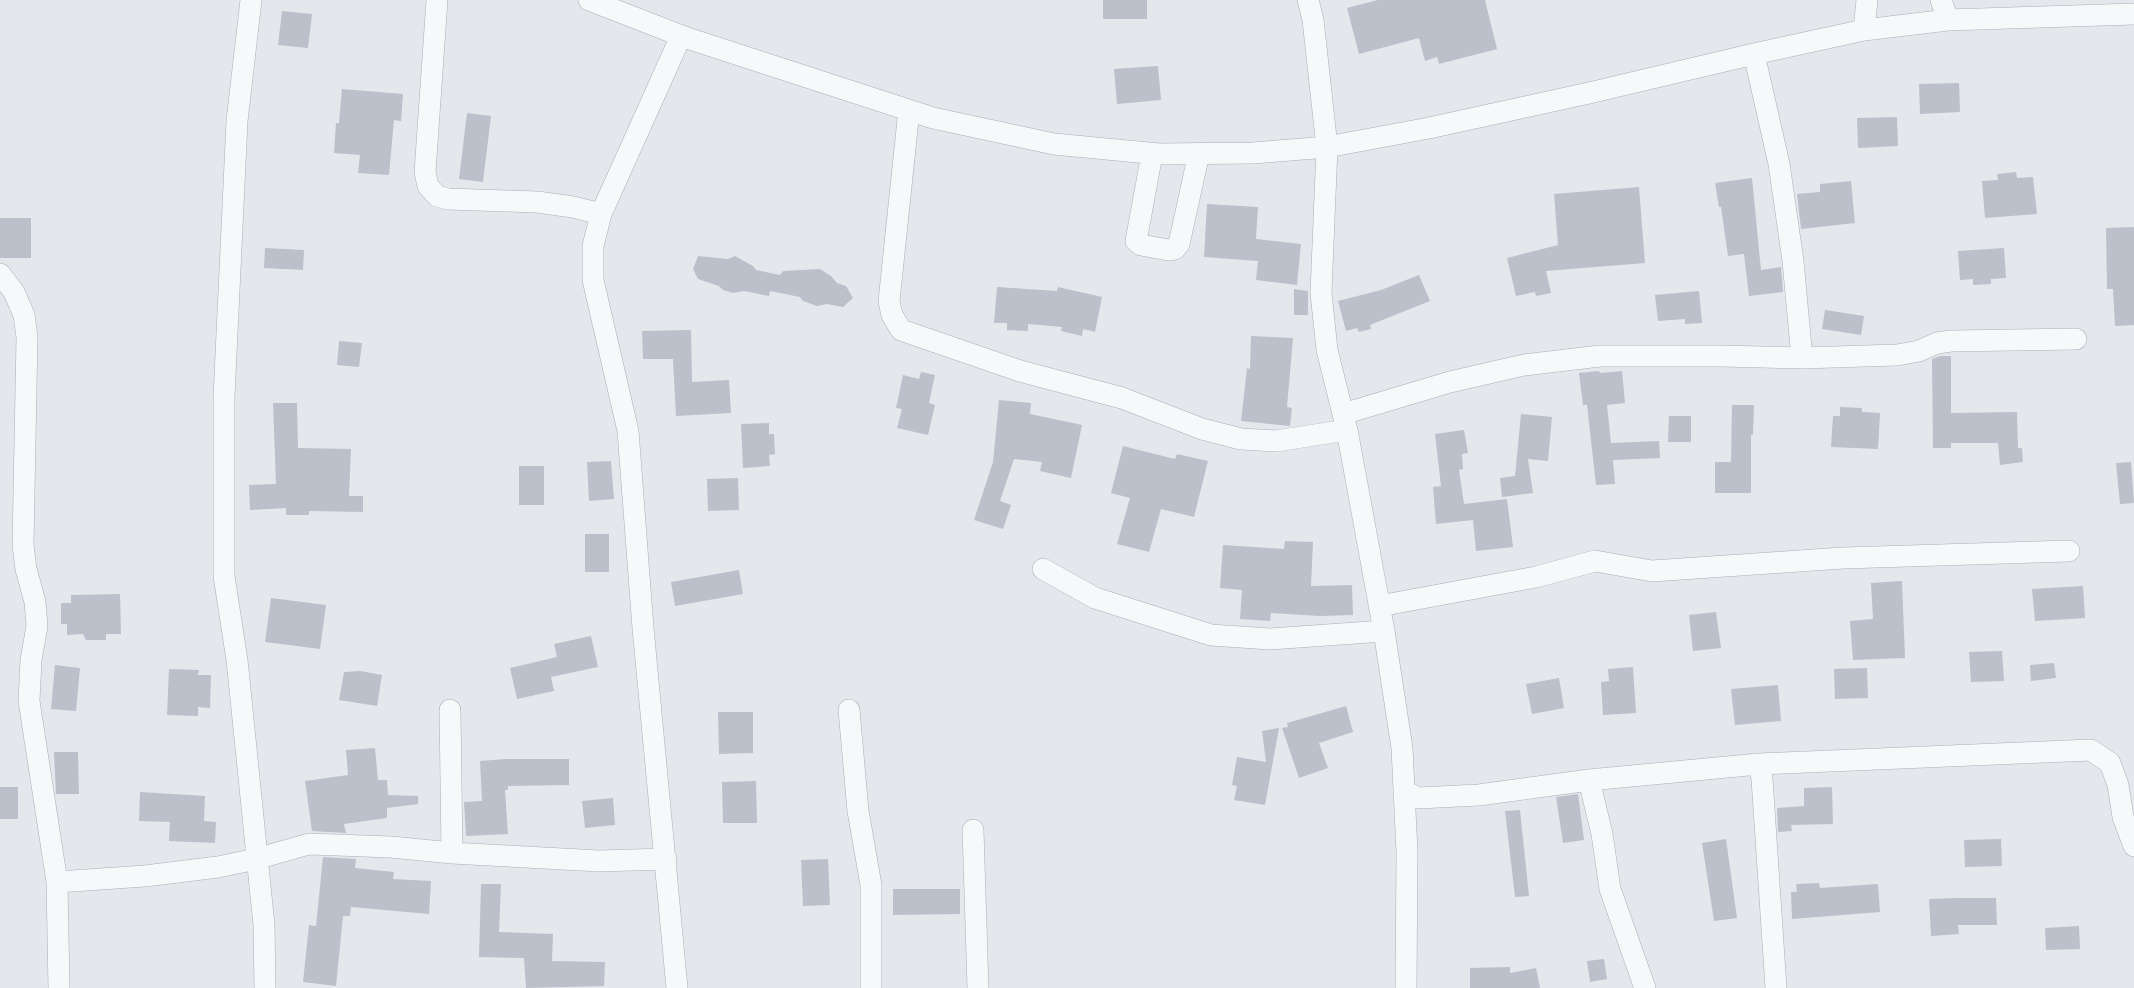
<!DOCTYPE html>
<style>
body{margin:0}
canvas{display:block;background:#e4e7ec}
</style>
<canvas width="2134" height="988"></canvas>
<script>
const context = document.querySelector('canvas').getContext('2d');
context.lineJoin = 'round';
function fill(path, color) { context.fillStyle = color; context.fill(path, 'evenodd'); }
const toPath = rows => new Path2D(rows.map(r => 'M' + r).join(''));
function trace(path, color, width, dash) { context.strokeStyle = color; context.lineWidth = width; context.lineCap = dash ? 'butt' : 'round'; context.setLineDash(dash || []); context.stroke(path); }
fill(toPath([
 [1103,0,1147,0,1147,19,1103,19],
 [1378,0,1485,0,1497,49,1439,64,1437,57,1425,61,1419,38,1359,54,1347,8],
 [282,11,312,14,308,48,278,45],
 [1158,66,1161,100,1117,104,1114,69],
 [1959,83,1960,112,1920,114,1919,84],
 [342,89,403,94,401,121,394,120,389,175,358,173,360,155,334,153,336,123,339,123],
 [467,113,491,116,483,182,459,179],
 [1897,117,1898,146,1858,148,1857,118],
 [2016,172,2017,178,2033,177,2037,214,1985,218,1982,181,1998,180,1997,174],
 [1752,178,1761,270,1781,267,1783,292,1749,296,1744,254,1728,256,1721,207,1719,207,1715,183],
 [1851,181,1855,223,1801,229,1797,194,1820,192,1820,184],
 [1639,187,1645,263,1546,271,1551,293,1536,296,1535,292,1516,296,1507,258,1558,245,1554,194],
 [1207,204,1258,207,1256,239,1301,244,1297,285,1256,280,1258,261,1204,257],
 [0,218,31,218,31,258,0,258],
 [2134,227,2134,325,2115,326,2113,289,2107,289,2106,228],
 [265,248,304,250,303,270,264,268],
 [2004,248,2006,278,1991,279,1991,284,1973,285,1973,279,1960,280,1958,251],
 [698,256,728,259,735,256,753,266,756,270,780,275,783,271,820,269,831,276,837,283,846,286,853,298,843,307,827,304,817,306,803,301,800,297,770,291,769,296,744,291,733,293,723,290,719,286,698,279,693,269],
 [1419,275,1430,301,1370,325,1371,329,1359,332,1357,328,1346,331,1338,301,1381,290],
 [997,287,1057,291,1058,287,1102,297,1095,332,1083,329,1082,336,1061,331,1062,327,1028,324,1028,331,1007,330,1007,323,994,323],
 [1294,289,1308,291,1308,315,1294,315],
 [1699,291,1702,323,1685,324,1685,319,1658,321,1655,295],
 [1825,310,1864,316,1861,335,1822,329],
 [691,330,692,382,729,380,731,413,676,416,673,359,643,359,642,331],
 [1251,336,1293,338,1287,407,1292,408,1290,426,1241,421,1247,368,1250,369],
 [339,341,362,343,359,367,337,365],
 [1940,356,1951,356,1951,413,2017,412,2018,448,2022,448,2023,462,2000,465,1998,443,1951,443,1951,448,1933,448,1932,359],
 [1599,371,1600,373,1622,371,1625,403,1607,405,1611,443,1659,441,1660,458,1613,460,1615,484,1596,485,1587,405,1583,405,1579,373],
 [921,372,935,375,929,403,935,405,928,435,897,428,902,409,896,408,903,375,919,379],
 [999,400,1031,403,1030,414,1082,425,1071,478,1040,471,1042,462,1014,459,1000,501,1011,505,1003,529,974,520,993,462],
 [273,403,297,403,298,448,351,449,349,496,363,496,363,512,309,511,309,515,286,515,286,508,250,510,249,485,276,484],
 [1732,405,1754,405,1753,435,1751,435,1751,493,1715,493,1715,462,1731,462],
 [1840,407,1862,408,1862,412,1880,413,1878,449,1831,447,1833,416,1840,416],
 [1521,414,1552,417,1548,461,1528,459,1533,493,1502,497,1500,478,1515,476],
 [1669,416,1691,416,1691,442,1668,442],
 [769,423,769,434,774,434,775,454,769,455,770,466,743,468,741,424],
 [1464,430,1468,453,1462,454,1463,469,1459,470,1464,504,1507,499,1513,547,1476,551,1473,520,1436,524,1433,487,1441,486,1435,434],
 [1123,446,1175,459,1177,454,1208,461,1194,517,1161,509,1149,552,1117,544,1130,498,1111,493],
 [611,461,614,499,589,501,587,462],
 [2131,462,2134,503,2120,504,2116,463],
 [519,466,544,466,544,505,519,505],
 [738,478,739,510,708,511,707,479],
 [585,534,609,534,609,572,585,572],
 [1285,541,1313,542,1311,586,1352,585,1353,615,1320,616,1271,613,1270,621,1240,619,1242,590,1220,588,1223,545,1284,549],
 [739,570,743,594,675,606,671,582],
 [1902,581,1905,658,1853,660,1850,621,1873,619,1871,583],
 [2083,586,2085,618,2035,621,2032,589],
 [120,594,121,634,106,634,106,640,86,640,83,634,67,635,67,624,61,624,61,603,71,603,71,595],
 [271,598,326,605,320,649,265,642],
 [1716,612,1721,648,1693,651,1689,615],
 [591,636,598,667,551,677,554,691,517,699,510,668,557,657,554,644],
 [2002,651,2004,681,1971,682,1969,652],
 [2054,663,2056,678,2031,681,2030,665],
 [55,665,80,668,76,711,51,709],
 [1633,667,1636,713,1603,715,1601,682,1609,681,1608,669],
 [1867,668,1868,698,1835,699,1834,669],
 [169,669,199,670,198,675,211,675,210,708,198,707,198,716,167,715],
 [360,671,382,675,377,706,339,700,344,672],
 [1559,678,1564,708,1532,714,1526,684],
 [1778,685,1781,721,1735,725,1731,689],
 [1346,706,1353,732,1319,743,1328,768,1299,778,1282,728,1288,727,1287,723],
 [718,712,753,712,753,753,719,754],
 [1279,728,1265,805,1234,800,1237,786,1232,785,1237,757,1266,762,1262,731],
 [375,748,378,780,387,780,388,795,418,796,418,804,387,808,387,818,344,824,346,833,312,831,305,781,348,775,346,750],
 [54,752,78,752,79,794,56,794],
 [506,759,569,759,569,785,508,786,508,790,505,790,508,834,466,836,464,802,482,801,480,761],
 [756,781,757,823,723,823,722,782],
 [0,787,18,787,18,819,0,819],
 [1832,787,1833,824,1791,825,1792,831,1778,832,1777,808,1804,806,1804,788],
 [140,792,205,796,204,821,216,822,215,843,169,841,170,822,139,821],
 [1578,794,1584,840,1563,843,1556,797],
 [613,798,615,825,585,828,582,801],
 [1520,810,1529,896,1515,897,1505,811],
 [1726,839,1737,918,1714,921,1702,843],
 [2001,839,2002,866,1965,867,1964,840],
 [323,857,356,859,355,868,394,872,393,879,431,881,429,914,351,907,350,916,343,916,336,986,303,982,309,925,316,926],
 [828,859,830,905,803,906,801,860],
 [1819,883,1820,888,1878,884,1880,912,1792,919,1791,892,1797,892,1796,884],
 [481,884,501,884,499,932,553,934,552,961,605,962,604,986,526,988,524,958,479,957],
 [893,889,960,889,960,914,893,915],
 [1956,898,1996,898,1997,925,1958,925,1959,934,1931,936,1929,899],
 [2079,926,2080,949,2046,950,2045,928],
 [1604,959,1607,979,1590,982,1587,961],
 [1510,967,1510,973,1536,968,1540,988,1470,988,1470,968]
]), '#bbc0ca');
const minor = toPath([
 [251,0,237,121,233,206,224,397,224,576,237,660,264,925,265,988],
 [437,0,425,172,428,186,437,196,448,199,537,202,573,207,601,214],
 [589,0,687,38,933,118,1054,144,1159,154,1253,153,1327,147,1429,128,1589,93,1754,54,1864,30,1948,20,2134,14],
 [1308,0,1313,20,1327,147,1321,293,1327,350,1347,430,1384,631,1402,748,1407,852,1406,988],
 [1941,0,1948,20],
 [1864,30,1867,0],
 [1754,54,1779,164,1793,261,1802,358],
 [909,110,889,301,892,315,901,330,1020,371,1122,398,1202,429,1241,439,1276,441,1347,430],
 [1152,154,1136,241,1141,245,1168,250,1175,249,1179,244,1199,153],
 [0,274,14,292,24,315,27,337,23,545,26,569,35,602,37,626,31,660,29,701,57,882,59,988],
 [1343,414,1450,382,1524,365,1600,356,1721,356,1802,358,1897,355,1919,351,1937,343,1951,341,2076,339],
 [1043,569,1095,598,1211,635,1270,639,1384,631],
 [1379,606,1536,577,1595,561,1652,571,1843,558,2069,551],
 [450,710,452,853],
 [849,710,858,811,871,885,871,988],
 [1759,764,2091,750,2110,763,2118,785,2123,817,2134,846],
 [1589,780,1602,834,1610,889,1645,988],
 [1404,791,1418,798,1479,795,1589,780,1759,764,1762,779,1776,988],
 [973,830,978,988],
 [57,882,145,876,218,867,256,859,309,844,391,847,452,853,599,861,666,859],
 [677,988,643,628,628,431,593,280,593,246,601,214,681,36]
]);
trace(minor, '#a9aeb7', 22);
trace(minor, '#f7f8fa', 21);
</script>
